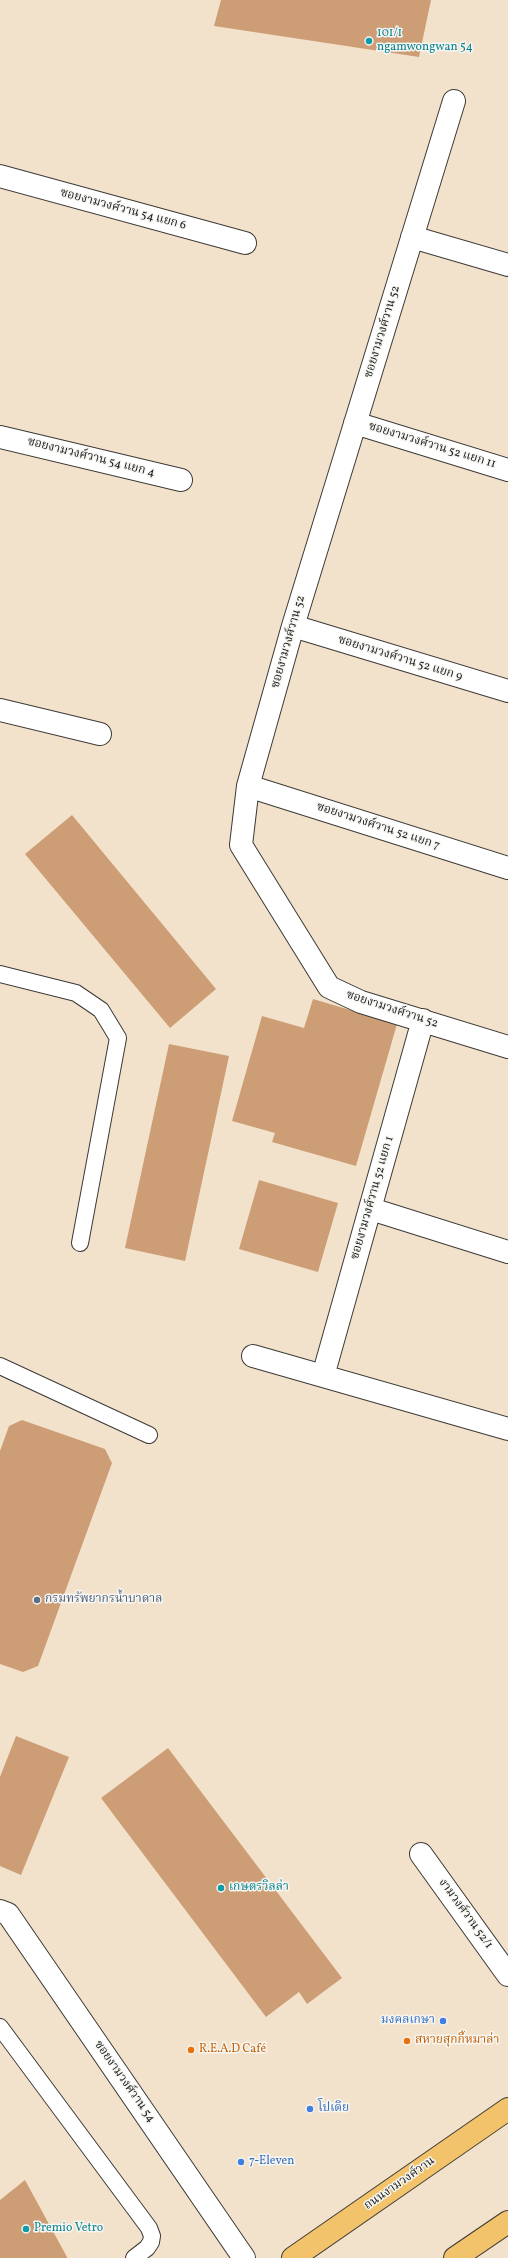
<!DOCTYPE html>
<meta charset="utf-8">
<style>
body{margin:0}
canvas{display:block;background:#f3e2cb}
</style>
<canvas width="508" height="2258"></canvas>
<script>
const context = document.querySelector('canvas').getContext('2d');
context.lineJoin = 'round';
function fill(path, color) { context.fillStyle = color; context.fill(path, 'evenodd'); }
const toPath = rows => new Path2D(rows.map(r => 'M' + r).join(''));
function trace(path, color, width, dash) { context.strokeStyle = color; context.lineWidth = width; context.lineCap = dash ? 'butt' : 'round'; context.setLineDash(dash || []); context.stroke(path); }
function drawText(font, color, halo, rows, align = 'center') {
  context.font = font + ' Vollkorn,"Noto Serif Thai",serif'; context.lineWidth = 3; context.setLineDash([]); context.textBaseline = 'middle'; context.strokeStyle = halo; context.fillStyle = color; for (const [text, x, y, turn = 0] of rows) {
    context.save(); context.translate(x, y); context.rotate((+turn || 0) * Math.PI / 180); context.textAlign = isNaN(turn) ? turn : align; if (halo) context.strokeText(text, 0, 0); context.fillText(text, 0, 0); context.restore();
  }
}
fill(toPath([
 [221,0,431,0,419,57,214,26],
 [72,815,216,989,170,1028,25,854],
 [313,999,397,1024,356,1166,272,1142,275,1133,232,1121,262,1016,304,1028],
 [169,1044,229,1056,185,1261,125,1248],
 [259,1180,338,1203,318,1272,239,1249],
 [22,1420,105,1449,112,1463,38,1666,23,1672,0,1664,0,1451,9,1426],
 [16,1736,69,1757,21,1875,0,1866,0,1777],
 [168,1748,342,1978,307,2004,299,1992,266,2017,101,1798],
 [25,2180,67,2257,67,2258,0,2258,0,2200]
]), '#cd9e76');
const service = toPath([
 [0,974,76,993,101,1010,118,1038,80,1243],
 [0,1366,149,1435],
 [0,2027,149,2228,152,2236,151,2242,147,2248,134,2258]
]);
const minor = toPath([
 [454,101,293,626,248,786,241,845,329,987,361,1002,508,1047],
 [0,176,245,243],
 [412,237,508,265],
 [355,423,508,470],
 [0,437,181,480],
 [293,626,508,691],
 [0,710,100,734],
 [248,786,508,868],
 [371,1209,508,1252],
 [253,1356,508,1429],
 [323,1376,423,1020],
 [421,1854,508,1975]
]);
const tertiary = toPath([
 [0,1911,8,1914,244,2258]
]);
const primary = toPath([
 [293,2258,508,2109],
 [455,2258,508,2222]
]);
trace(service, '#3c3a36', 18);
trace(minor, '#3c3a36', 24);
trace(tertiary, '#3c3a36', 24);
trace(primary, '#3c3a36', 24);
trace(service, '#fff', 16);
trace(minor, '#fff', 22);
trace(tertiary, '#fff', 22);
trace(primary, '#f2c36a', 22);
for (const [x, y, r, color] of [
 [369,41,4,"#0f9aa8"],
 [37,1600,4,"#5c6f8a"],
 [221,1888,4,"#0f9aa8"],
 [443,2021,4,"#3f7fe0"],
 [407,2041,4,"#e8710a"],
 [191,2050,4,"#e8710a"],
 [310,2109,4,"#3f7fe0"],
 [241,2162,4,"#3f7fe0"],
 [26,2229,4,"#0f9aa8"]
]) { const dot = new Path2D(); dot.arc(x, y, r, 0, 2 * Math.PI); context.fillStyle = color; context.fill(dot); trace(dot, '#f6f6f2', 1.5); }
drawText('12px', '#0d838f', '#f6f6f2', [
 ["101/1",377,34],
 ["ngamwongwan 54",377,48],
 ["เกษตรวิลล่า",229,1888],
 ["Premio Vetro",34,2229]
], 'left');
drawText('12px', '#1c1c1c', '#f6f6f2', [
 ["ซอยงามวงศ์วาน 54 แยก 6",123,210,15],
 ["ซอยงามวงศ์วาน 52",383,332,-73],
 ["ซอยงามวงศ์วาน 52 แยก 11",432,446,17],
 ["ซอยงามวงศ์วาน 54 แยก 4",91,458,14],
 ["ซอยงามวงศ์วาน 52",289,642,-74],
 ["ซอยงามวงศ์วาน 52 แยก 9",400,659,17],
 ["ซอยงามวงศ์วาน 52 แยก 7",378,827,18],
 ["ซอยงามวงศ์วาน 52",392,1010,18],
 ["ซอยงามวงศ์วาน 52 แยก 1",373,1198,-74],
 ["งามวงศ์วาน 52/1",465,1914,54],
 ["ซอยงามวงศ์วาน 54",124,2082,55],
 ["ถนนงามวงศ์วาน",400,2184,-35]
]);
drawText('12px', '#4e5e75', '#f6f6f2', [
 ["กรมทรัพยากรน้ำบาดาล",45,1600]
], 'left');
drawText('12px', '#366cbe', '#f6f6f2', [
 ["มงคลเกษา",435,2021,"right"],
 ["โปเดีย",318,2109],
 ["7-Eleven",249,2162]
], 'left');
drawText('12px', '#c56008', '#f6f6f2', [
 ["สหายสุกกี้หมาล่า",415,2041],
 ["R.E.A.D Café",199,2050]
], 'left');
</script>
